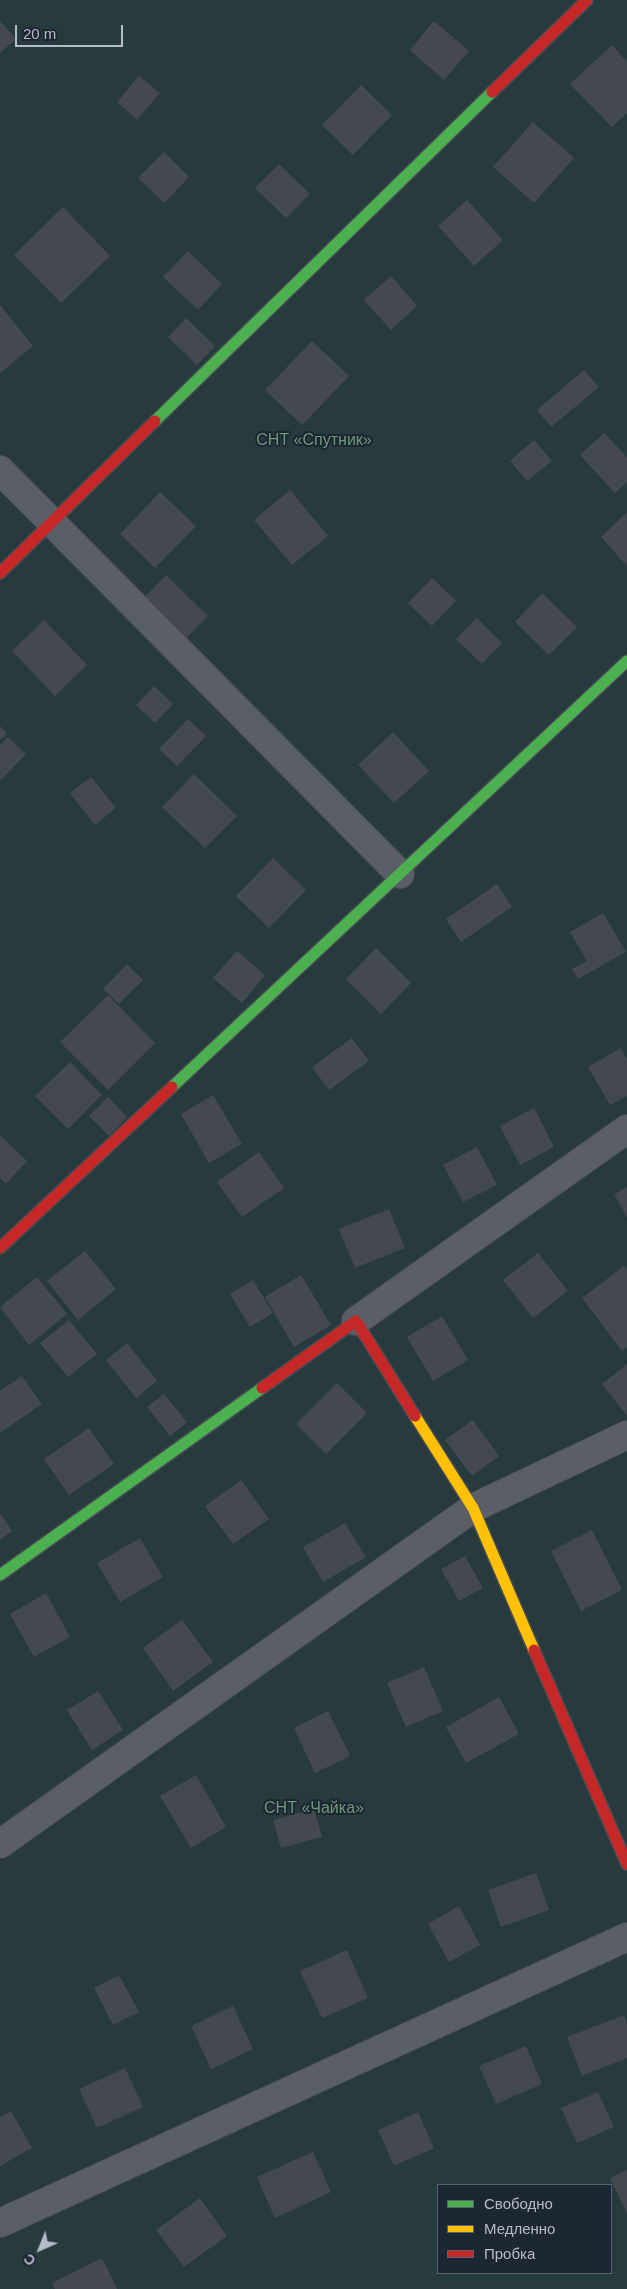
<!DOCTYPE html>
<meta charset="utf-8">
<style>
body{margin:0}
#map{position:relative;width:627px;height:2289px;overflow:hidden;background:#2a3038;font-family:Helvetica,sans-serif}
canvas{display:block}
.legend{position:absolute;left:437px;top:2184px;width:175px;height:90px;box-sizing:border-box;background:#1d2633;border:1px solid #59626f;margin:0;padding:6px 9px;list-style:none;font-size:15px;color:#b4bcc9}
.legend li{display:flex;align-items:center;gap:10px;height:25px}
.legend b{width:25px;border:1px solid #59626f}
.north{position:absolute;left:15px;top:2224px;width:50px;height:50px;-webkit-text-stroke:4px #1d2633;paint-order:stroke;rotate:224deg;font-size:14px;font-weight:700;line-height:20px;text-align:center;color:#b4bcc9}
.north::after{content:'';display:block;margin:auto;width:18px;height:22px;background:#b4bcc9;clip-path:polygon(50% 0,100% 100%,50% 72%,0 100%)}
.scale{position:absolute;left:15px;top:25px;width:108px;height:22px;box-sizing:border-box;border:2px solid #b4bcc9;border-top:0;padding-left:6px;font-size:15px;line-height:18px;white-space:nowrap;color:#b4bcc9;-webkit-text-stroke:4px #1d2633;paint-order:stroke}
</style>
<div id="map">
<canvas width="627" height="2289"></canvas>
<ul class="legend">
<li><b style="height:6px;background:#4caf50"></b>Свободно</li>
<li><b style="height:6px;background:#ffc107"></b>Медленно</li>
<li><b style="height:6px;background:#c62828"></b>Пробка</li>
</ul>
<div class="north">С</div>
<div class="scale">20 m</div>
</div>
<script>
const context = document.querySelector('canvas').getContext('2d');
context.lineJoin = 'round';
function fill(path, color) { context.fillStyle = color; context.fill(path, 'evenodd'); }
const toPath = rows => new Path2D(rows.map(r => 'M' + r).join(''));
function trace(path, color, width, dash) { context.strokeStyle = color; context.lineWidth = width; context.lineCap = dash ? 'butt' : 'round'; context.setLineDash(dash || []); context.stroke(path); }
function drawText(font, color, halo, rows, align = 'center') {
  context.font = font + ' Helvetica,sans-serif'; context.lineWidth = 4; context.setLineDash([]); context.textBaseline = 'middle'; context.strokeStyle = halo; context.fillStyle = color; for (const [text, x, y, turn = 0] of rows) {
    context.save(); context.translate(x, y); context.rotate((+turn || 0) * Math.PI / 180); context.textAlign = isNaN(turn) ? turn : align; if (halo) context.strokeText(text, 0, 0); context.fillText(text, 0, 0); context.restore();
  }
}
fill(toPath([
 [0,0,627,0,627,2289,0,2289],
 [438,2185,611,2185,611,2273,438,2273]
]), '#273a3e');
fill(toPath([
 [0,21,16,39,0,53],
 [434,21,469,51,444,80,410,50],
 [612,45,627,62,627,113,612,127,570,84],
 [139,76,160,93,137,120,117,102],
 [361,85,392,115,353,155,322,125],
 [533,122,574,158,534,203,493,167],
 [164,152,189,177,164,203,138,178],
 [279,164,310,194,286,218,255,188],
 [467,200,503,240,474,266,438,226],
 [63,207,110,256,61,303,14,255],
 [188,251,222,284,198,310,163,277],
 [391,276,417,306,391,330,364,300],
 [0,305,33,346,0,373],
 [186,318,215,346,197,365,168,337],
 [312,341,349,376,302,425,265,390],
 [584,370,599,387,551,427,537,410],
 [604,433,627,457,627,482,615,493,580,455],
 [534,440,552,461,527,481,510,461],
 [290,490,328,536,292,565,254,520],
 [160,492,196,526,155,568,120,534],
 [627,512,627,566,601,537],
 [166,575,208,616,186,638,144,598],
 [432,578,456,601,432,626,408,603],
 [542,593,577,627,549,655,515,622],
 [477,618,502,643,482,664,456,639],
 [44,620,87,665,55,696,12,651],
 [154,686,173,704,155,723,136,705],
 [188,719,206,736,177,766,159,749],
 [0,726,7,734,0,740],
 [393,732,429,771,394,803,358,765],
 [8,737,26,754,0,781,0,745],
 [194,774,237,816,205,848,162,807],
 [91,777,116,808,95,825,70,793],
 [273,858,306,890,269,928,236,896],
 [497,884,512,907,461,942,446,919],
 [603,913,626,952,578,979,572,969,587,961,570,932],
 [376,948,411,983,381,1014,346,979],
 [237,951,265,975,242,1003,213,978],
 [127,964,143,980,119,1004,103,989],
 [108,995,155,1043,108,1090,60,1042],
 [352,1038,369,1061,329,1090,312,1067],
 [621,1048,627,1059,627,1096,610,1105,588,1067],
 [70,1062,102,1095,68,1129,35,1096],
 [213,1095,242,1144,209,1163,181,1114],
 [108,1097,127,1117,109,1136,89,1116],
 [534,1108,554,1147,520,1165,500,1126],
 [0,1135,27,1161,6,1184,0,1178],
 [477,1147,497,1185,463,1202,443,1165],
 [259,1152,284,1188,242,1217,217,1182],
 [627,1187,627,1218,614,1194],
 [389,1209,405,1248,355,1268,339,1229],
 [85,1251,116,1289,78,1320,47,1281],
 [538,1253,568,1291,533,1318,503,1280],
 [624,1266,627,1270,627,1347,622,1351,582,1298],
 [301,1275,331,1325,294,1347,265,1297],
 [37,1277,67,1314,29,1345,0,1307],
 [253,1280,273,1313,250,1327,230,1294],
 [442,1316,468,1360,433,1381,407,1337],
 [69,1320,97,1354,68,1377,40,1343],
 [127,1343,157,1381,136,1398,106,1360],
 [627,1364,627,1416,602,1384],
 [22,1376,42,1404,0,1433,0,1391],
 [337,1383,367,1413,326,1454,296,1424],
 [164,1394,187,1422,170,1436,147,1407],
 [473,1420,499,1456,472,1476,445,1440],
 [89,1428,114,1464,69,1495,44,1459],
 [241,1480,269,1519,233,1544,205,1506],
 [0,1513,12,1531,0,1540],
 [345,1523,366,1557,323,1582,303,1547],
 [592,1530,622,1590,581,1611,551,1551],
 [140,1538,163,1577,120,1602,97,1563],
 [465,1556,483,1588,459,1601,441,1569],
 [46,1593,70,1637,34,1657,10,1614],
 [182,1620,213,1662,173,1691,143,1648],
 [424,1667,443,1711,406,1727,387,1683],
 [98,1691,123,1730,92,1750,67,1710],
 [499,1697,519,1734,466,1763,446,1727],
 [328,1711,350,1756,315,1773,294,1728],
 [196,1775,226,1827,191,1848,160,1796],
 [314,1809,322,1837,281,1848,273,1820],
 [536,1873,549,1910,501,1927,488,1890],
 [459,1906,480,1945,449,1962,428,1924],
 [347,1950,368,1998,322,2018,300,1971],
 [119,1975,139,2012,113,2025,94,1988],
 [233,2006,253,2049,211,2069,191,2026],
 [624,2015,627,2023,627,2058,582,2076,567,2037],
 [526,2046,542,2084,496,2104,479,2066],
 [125,2068,143,2107,97,2128,79,2089],
 [598,2092,614,2127,577,2143,561,2108],
 [11,2111,32,2148,0,2166,0,2117],
 [418,2112,434,2148,394,2166,378,2130],
 [313,2152,331,2192,275,2218,257,2177],
 [627,2170,627,2214,610,2178],
 [200,2198,227,2236,184,2267,156,2230],
 [102,2258,117,2289,55,2289,52,2283]
]), '#444950');
const street = toPath([
 [0,470,400,874],
 [356,1321,627,1129],
 [0,1844,473,1508,627,1435],
 [0,2223,627,1937]
]);
const fast = toPath([
 [155,421,492,92],
 [172,1087,627,661],
 [0,1575,262,1388]
]);
const slow = toPath([
 [415,1416,473,1508,534,1650]
]);
const jam = toPath([
 [492,92,587,0],
 [0,573,155,421],
 [0,1248,172,1087],
 [262,1388,356,1321,415,1416],
 [534,1650,627,1864]
]);
trace(street, '#484c53', 30);
trace(fast, '#484c53', 14);
trace(slow, '#484c53', 14);
trace(jam, '#484c53', 14);
trace(street, '#5a5e66', 28);
trace(fast, '#4caf50', 11);
trace(slow, '#ffc107', 11);
trace(jam, '#c62828', 11);
drawText('16px', '#6b9a76', '#1d2633', [
 ["СНТ «Спутник»",314,441],
 ["СНТ «Чайка»",314,1809]
]);
</script>
